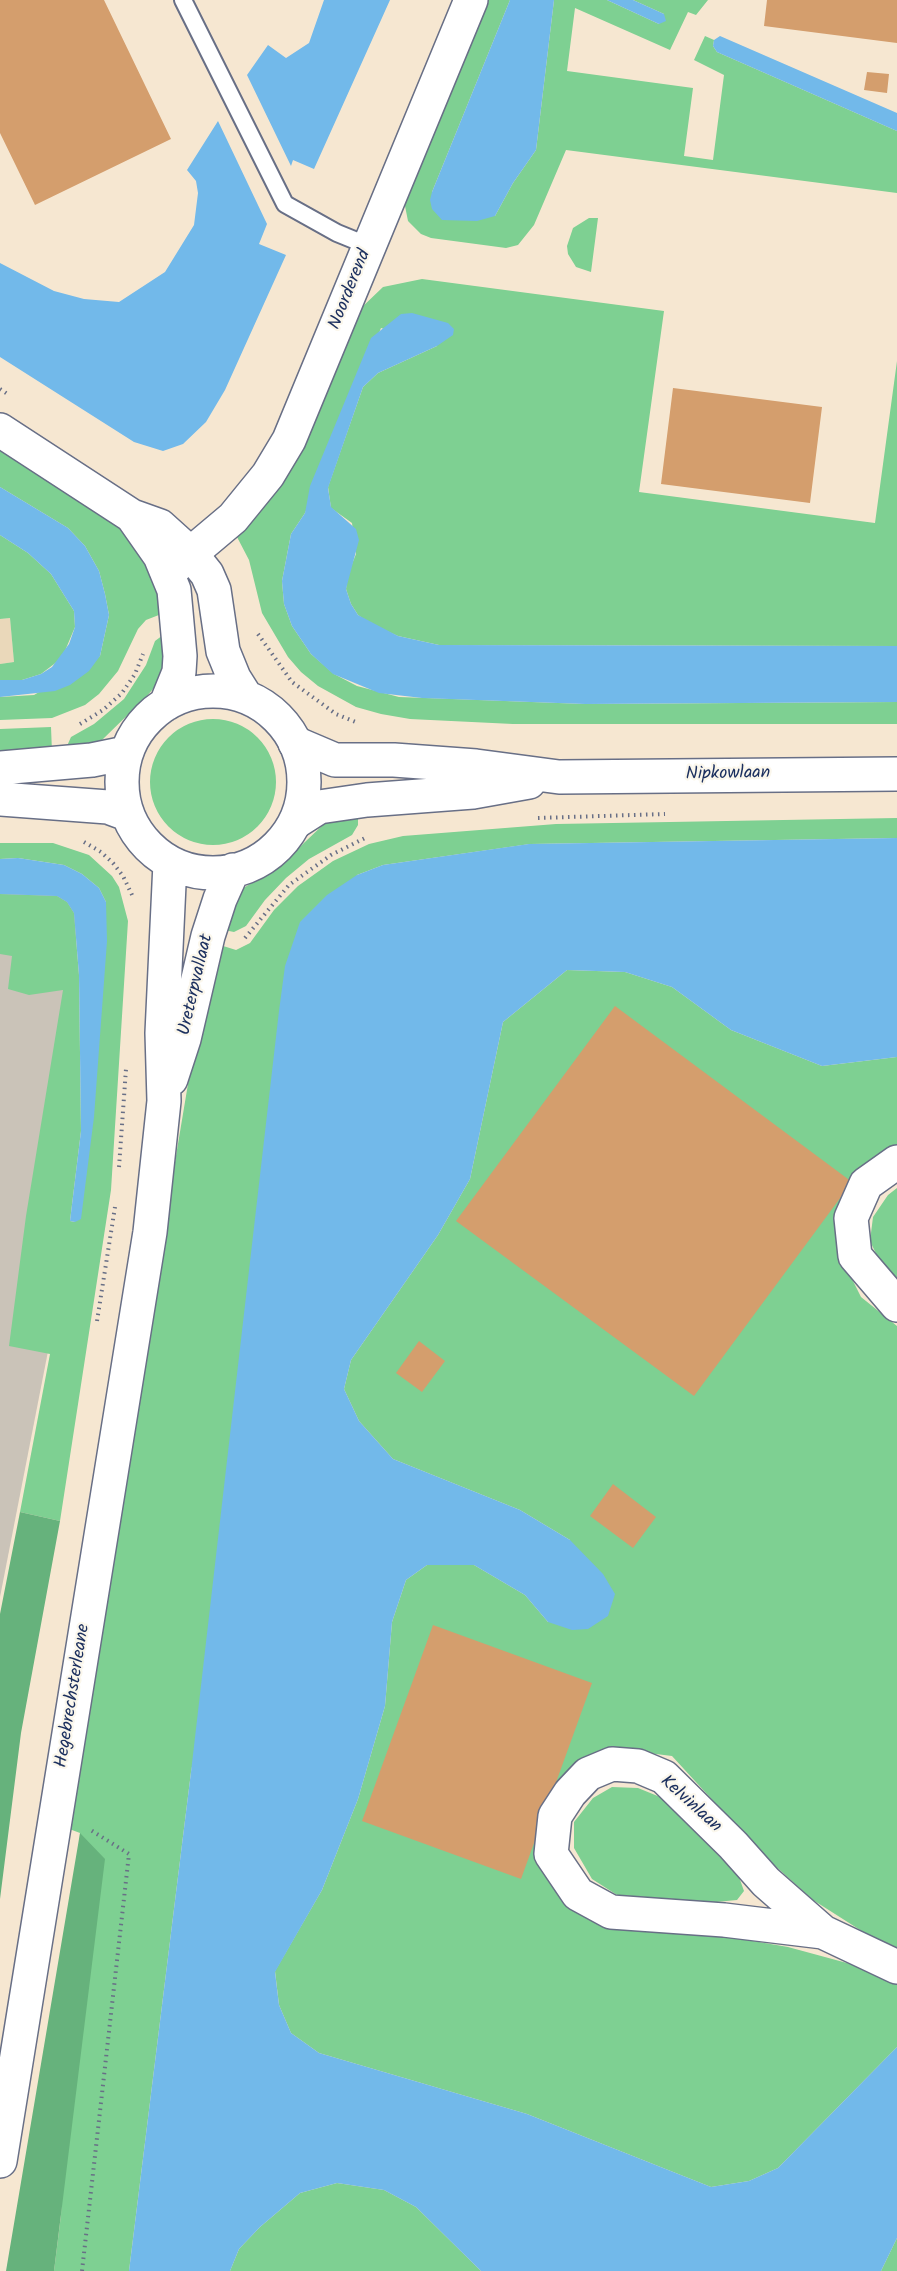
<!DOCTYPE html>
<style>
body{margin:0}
canvas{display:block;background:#f6e7d1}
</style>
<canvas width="897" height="2271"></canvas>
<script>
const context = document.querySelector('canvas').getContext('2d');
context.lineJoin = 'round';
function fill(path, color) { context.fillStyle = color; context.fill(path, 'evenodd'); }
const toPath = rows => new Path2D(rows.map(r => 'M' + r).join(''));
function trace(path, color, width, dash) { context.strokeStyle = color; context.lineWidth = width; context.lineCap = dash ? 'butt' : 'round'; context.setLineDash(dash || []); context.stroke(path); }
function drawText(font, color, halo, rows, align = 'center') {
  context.font = font + ' Kalam,sans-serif'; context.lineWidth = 4.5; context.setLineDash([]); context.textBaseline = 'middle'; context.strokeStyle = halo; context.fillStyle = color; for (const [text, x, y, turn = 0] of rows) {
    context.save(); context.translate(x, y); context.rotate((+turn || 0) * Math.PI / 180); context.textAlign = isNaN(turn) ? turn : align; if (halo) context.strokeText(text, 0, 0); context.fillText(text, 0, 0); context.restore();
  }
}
fill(toPath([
 [10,618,14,662,0,664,0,619]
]), '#ead8ba');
fill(toPath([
 [77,884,67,1254,0,1597,0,886]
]), '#cac3b8');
fill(toPath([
 [487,0,510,0,432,192,495,216,513,183,536,150,554,0,607,0,659,24,664,14,633,0,708,0,696,15,688,12,670,50,575,8,567,71,693,88,684,156,713,160,724,75,694,60,705,36,714,40,713,46,717,52,897,131,897,193,566,150,534,225,518,245,506,248,431,238,421,234,408,221,404,201],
 [589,218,598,218,591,272,576,267,568,254,567,246,573,228],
 [422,279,664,311,639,492,875,523,897,361,897,646,439,645,398,636,371,624,358,615,351,604,346,589,348,574,356,554,352,523,331,508,328,487,363,387,378,373,437,346,381,328,305,513,291,534,282,581,284,604,292,626,311,654,334,674,357,686,399,697,585,704,897,702,897,724,513,724,410,719,381,714,356,707,318,686,301,672,288,657,262,613,249,560,237,537,276,491,360,309,383,287],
 [0,448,128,532,147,555,164,613,146,620,138,629,118,671,99,694,85,705,52,718,0,720,0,697,34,695,100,656,109,615,105,594,99,571,85,546,68,528,0,487],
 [0,535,28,553,51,574,74,611,75,627,62,658,41,674,22,680,0,680,0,664,14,662,10,618,0,619],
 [163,635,167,657,158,683,147,696,102,740,93,744,67,746,71,737,94,724,124,699,146,665,155,641],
 '150 782a63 63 0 1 1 126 0a63 63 0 1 1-126 0Z',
 [51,727,52,752,0,757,0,729],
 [358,814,358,825,352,835,309,859,286,878,265,900,246,926,234,932,224,930,236,893,285,861,326,822],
 [897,818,897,838,530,844,383,865,357,875,191,1772,129,2271,54,2271,61,2215,80,1833,64,1827,196,1036,220,945,236,950,250,943,274,910,298,886,333,861,369,844,403,836,556,824],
 [0,843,53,843,89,855,112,876,119,887,128,921,111,1190,60,1521,20,1512,50,1354,9,1346,26,1216,63,990,29,995,8,989,12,956,0,954,0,894,57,896,67,902,74,913,79,975,81,1131,70,1221,75,1222,106,902,99,888,82,874,64,865,18,858,0,859],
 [567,970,625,972,672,987,731,1030,822,1066,897,1057,897,1149,844,1263,861,1297,897,1326,897,1949,868,1935,813,1900,762,1854,672,1756,616,1749,572,1765,547,1800,547,1872,718,1935,788,1947,858,1966,897,1985,897,2047,778,2168,749,2181,711,2187,527,2114,319,2053,291,2033,279,2005,275,1971,322,1890,358,1799,385,1706,392,1622,406,1580,427,1565,474,1565,525,1595,548,1622,570,1540,520,1510,393,1459,359,1421,344,1389,351,1360,438,1235,470,1179,503,1022],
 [897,1188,897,1282,881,1264,870,1241,873,1217,888,1195],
 [612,1787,638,1788,665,1799,739,1877,744,1891,737,1900,716,1902,617,1895,592,1879,574,1848,574,1822,593,1798],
 [337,2183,384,2190,416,2207,481,2271,230,2271,239,2249,260,2227,300,2193],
 [897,2238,897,2271,881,2271]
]), '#7ed092');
fill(toPath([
 [20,1512,60,1521,21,1733,0,1899,0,1614],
 [80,1833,105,1859,54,2271,6,2271]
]), '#66b27c');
fill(toPath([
 [324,0,390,0,314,169,293,160,291,166,247,75,268,45,286,58,309,43],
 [510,0,554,0,536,150,513,183,495,216,477,221,442,220,432,209,430,200,432,192],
 [607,0,633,0,664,14,666,21,659,24],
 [720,36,897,113,897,131,717,52,713,46,714,40],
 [218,121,267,224,259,244,286,255,225,390,206,422,183,444,163,451,134,442,0,357,0,263,54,291,84,299,119,302,165,272,194,225,198,193,196,181,187,170],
 [412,313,448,323,454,329,453,335,437,346,378,373,363,387,328,488,331,507,356,529,359,540,346,589,351,604,358,615,398,636,439,645,897,646,897,702,585,704,422,698,379,693,333,674,311,654,292,626,284,604,282,581,291,534,305,513,310,486,371,338,401,314],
 [0,487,68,528,85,546,99,571,105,594,109,615,100,656,89,671,70,685,55,691,0,697,0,680,22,680,41,674,52,667,69,644,75,627,74,611,51,574,28,553,0,535],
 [897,838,897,1057,822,1066,731,1030,672,987,625,972,567,970,503,1022,470,1179,438,1235,351,1360,344,1389,359,1421,393,1459,520,1510,570,1540,603,1574,615,1594,608,1616,588,1629,572,1630,548,1622,525,1595,474,1565,427,1565,406,1580,392,1622,385,1706,358,1799,322,1890,275,1972,279,2005,291,2033,319,2053,527,2114,711,2187,749,2181,778,2168,897,2047,897,2238,881,2271,481,2271,416,2207,384,2190,337,2183,300,2193,260,2227,239,2249,230,2271,129,2271,191,1772,279,1011,285,966,300,922,327,895,357,875,383,865,529,844],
 [18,858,64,865,82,874,99,888,106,902,107,941,94,1117,81,1219,75,1222,70,1221,81,1131,79,975,74,913,67,902,57,896,0,894,0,859]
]), '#72b9ea');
fill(toPath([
 [0,0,104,0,171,139,35,205,0,133],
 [767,0,897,0,897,43,764,26],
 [867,72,889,74,887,93,864,90],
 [673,388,822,407,810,503,661,484],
 [615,1006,852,1182,694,1396,456,1221],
 [419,1341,445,1361,422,1392,396,1373],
 [613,1484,656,1517,633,1548,590,1516],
 [433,1625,592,1683,521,1879,362,1821]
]), '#d49e6d');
const service = toPath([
 [183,0,285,204,337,233,369,246]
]);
const minor = toPath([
 [170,571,233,518,268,475,289,440,471,0],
 [295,743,335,760,394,760,476,766,559,777,897,774],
 [297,821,319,807,367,800,473,792,529,782],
 [897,1162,866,1184,851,1218,855,1256,897,1305],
 [823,1932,724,1920,611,1912,578,1894,551,1854,555,1816,570,1793,588,1774,612,1764,638,1766,664,1777,733,1845,766,1882,823,1932,897,1967]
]);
const tertiary = toPath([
 [0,430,132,516,160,526,191,554,207,574,214,590,223,651,234,678,246,697],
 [132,516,160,556,174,590,180,656,179,672,166,704],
 '122 782a91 91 0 1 1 182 0a91 91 0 1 1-182 0Z',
 [0,768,92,760,126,753],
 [0,799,108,807,127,814],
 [171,1079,184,1039,208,936,220,899,233,870],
 [0,2161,150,1232,164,1101,162,1033,170,863]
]);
trace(service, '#686f86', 20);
trace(minor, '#686f86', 36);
trace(tertiary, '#686f86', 36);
trace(toPath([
 [0,389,9,395],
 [258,634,292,682,336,714,358,723],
 [80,724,103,710,122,693,135,674,143,654],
 [538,818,665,814],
 [84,842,101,852,113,863,123,876,132,895],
 [245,938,289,885,331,855,367,837],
 [119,1167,126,1069],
 [97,1321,115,1207],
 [82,2271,129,1854,89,1829]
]), '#686f86', 4, [1.5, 4.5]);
trace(service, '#fff', 16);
trace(minor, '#fff', 33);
trace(tertiary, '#fff', 33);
drawText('18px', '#1b2f5e', '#fbf7ec', [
 ["Noorderend",351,290,-68],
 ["Nipkowlaan",728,775,-1],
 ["Ureterpvallaat",197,985,-77],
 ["Hegebrechsterleane",74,1696,-81],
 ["Kelvinlaan",690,1805,42]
]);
</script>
